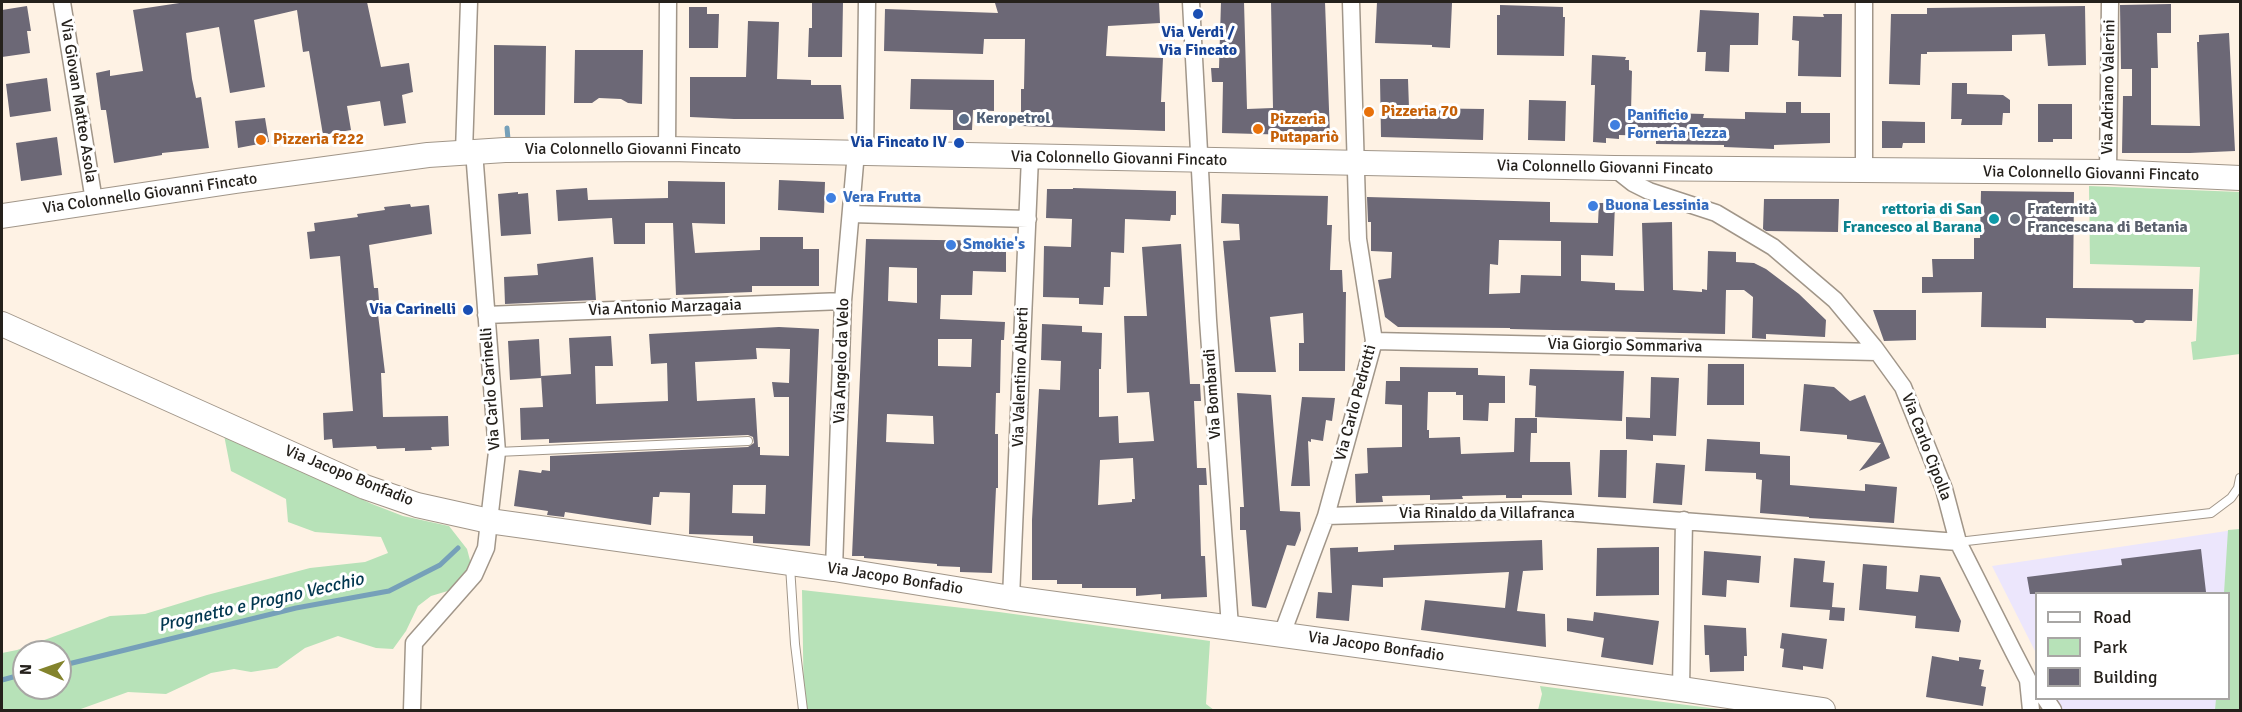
<!DOCTYPE html>
<meta charset="utf-8">
<style>
body{margin:0}
#map{position:relative;width:2242px;height:712px;overflow:hidden;background:#fef2e4;font-family:Signika,sans-serif}
canvas{display:block}
.frame{position:absolute;inset:0;border:3px solid #25211c;pointer-events:none}
.legend{position:absolute;left:2035px;top:592px;width:195px;height:108px;box-sizing:border-box;background:#fff;border:2px solid #a8a6a4;margin:0;padding:8px 10px;list-style:none;font-size:18px;color:#25211c}
.legend li{display:flex;align-items:center;gap:12px;height:30px}
.legend b{width:30px;border:2px solid #a8a6a4}
.north{position:absolute;left:12px;top:640px;width:60px;height:60px;box-sizing:border-box;background:#fff;border:2px solid #a8a6a4;border-radius:50%;rotate:272deg;font-size:16px;font-weight:700;line-height:24px;text-align:center;color:#25211c}
.north::after{content:'';display:block;margin:auto;width:21px;height:27px;background:#83832c;clip-path:polygon(50% 0,100% 100%,50% 72%,0 100%)}
</style>
<div id="map">
<canvas width="2242" height="712"></canvas>
<div class="frame"></div>
<ul class="legend">
<li><b style="height:8px;background:#fff"></b>Road</li>
<li><b style="height:16px;background:#b7e2b8"></b>Park</li>
<li><b style="height:16px;background:#6c6876"></b>Building</li>
</ul>
<div class="north">N</div>
</div>
<script>
const context = document.querySelector('canvas').getContext('2d');
context.lineJoin = 'round';
function fill(path, color) { context.fillStyle = color; context.fill(path, 'evenodd'); }
const toPath = rows => new Path2D(rows.map(r => 'M' + r).join(''));
function trace(path, color, width, dash) { context.strokeStyle = color; context.lineWidth = width; context.lineCap = dash ? 'butt' : 'round'; context.setLineDash(dash || []); context.stroke(path); }
function drawText(font, color, halo, rows, align = 'center') {
  context.font = font + ' Signika,sans-serif'; context.lineWidth = 6; context.setLineDash([]); context.textBaseline = 'middle'; context.strokeStyle = halo; context.fillStyle = color; for (const [text, x, y, turn = 0] of rows) {
    context.save(); context.translate(x, y); context.rotate((+turn || 0) * Math.PI / 180); context.textAlign = isNaN(turn) ? turn : align; if (halo) context.strokeText(text, 0, 0); context.fillText(text, 0, 0); context.restore();
  }
}
fill(toPath([
 [2240,529,2240,710,2060,710,2055,699,2228,698,2228,594,2036,594,2036,653,1992,566]
]), '#ece6fc');
fill(toPath([
 [2089,186,2240,192,2240,354,2193,360,2191,342,2196,341,2200,267,2090,264],
 [224,435,372,504,403,516,449,526,467,549,471,564,468,581,451,590,431,596,418,606,406,631,393,649,376,648,338,636,305,648,277,668,251,672,234,669,211,673,166,694,128,692,78,710,2,710,2,653,17,650,110,616,145,614,207,595,310,568,365,562,388,553,381,537,315,532,288,522,286,499,231,471],
 [24,652,60,652,60,688,24,688],
 [2240,529,2240,710,2215,710,2216,699,2228,698,2228,594,2224,593,2228,530],
 [802,590,999,612,1210,641,1206,704,1214,710,804,710],
 [1540,686,1679,704,1726,710,1538,710,1542,694]
]), '#b7e2b8');
trace(toPath([
 [507,128,508,139],
 [60,666,296,608,389,591,440,565,458,548],
 [2,680,24,674]
]), '#76a0b9', 5);
fill(toPath([
 [186,2,367,2,381,67,409,63,413,92,402,95,406,123,384,126,380,101,347,106,351,130,323,135,309,51,303,52,297,10,254,20,265,87,230,93,219,27,186,33,192,79,196,98,201,97,209,148,162,153,162,155,114,163,106,110,101,110,96,73,110,70,110,76,143,71,133,10],
 [812,2,843,2,842,57,808,57,809,28,812,28],
 [1035,2,1159,2,1160,23,1108,26,1106,56,1163,58,1161,102,1165,102,1165,131,1021,126,1021,89,1024,89,1025,39,984,39,983,54,884,51,885,9,998,13,995,3],
 [1221,2,1244,2,1247,109,1273,108,1271,2,1325,2,1330,136,1222,133,1223,82,1212,82,1211,68,1219,68],
 [1377,2,1452,3,1450,48,1432,47,1432,45,1375,43],
 [2171,4,2171,33,2157,33,2158,68,2151,68,2151,125,2200,126,2197,42,2199,42,2199,35,2229,33,2235,151,2190,153,2122,153,2123,96,2132,96,2132,69,2121,69,2120,5],
 [1500,5,1563,7,1563,17,1565,17,1564,56,1497,55,1497,15,1500,15],
 [27,6,31,31,27,31,30,53,2,57,2,10],
 [2085,6,2086,65,2048,66,2045,34,2012,35,2012,51,1927,52,1927,54,1921,54,1920,85,1889,84,1891,14,1927,14,1927,8],
 [689,7,707,7,707,14,719,14,718,48,689,48],
 [1700,10,1759,13,1758,45,1730,45,1729,72,1705,71,1706,52,1697,52],
 [1823,14,1842,14,1841,77,1798,76,1799,41,1792,40,1793,16,1824,17],
 [748,21,779,22,777,79,811,80,811,85,841,85,844,119,734,119,690,117,690,77,746,77],
 [494,45,546,46,545,115,494,115],
 [575,50,643,50,642,104,628,103,621,99,599,98,592,103,574,103],
 [1592,55,1626,57,1625,60,1629,60,1629,70,1632,71,1631,112,1704,114,1703,118,1745,119,1745,112,1786,113,1786,102,1801,102,1801,113,1830,113,1830,143,1774,145,1774,149,1724,147,1724,145,1656,144,1656,136,1619,135,1619,139,1606,138,1606,143,1593,142,1595,85,1591,85],
 [47,78,51,111,10,117,6,84],
 [911,79,994,80,994,111,973,110,972,130,953,130,953,110,910,109],
 [1380,79,1408,79,1409,108,1484,109,1483,140,1381,137],
 [1952,83,1967,83,1967,94,2003,95,2010,100,2010,113,2003,113,2002,125,1961,125,1962,119,1951,119],
 [1529,100,1566,101,1565,141,1528,140],
 [2038,104,2072,104,2072,139,2053,139,2053,142,2038,142],
 [265,118,269,142,238,148,235,121],
 [1882,121,1925,122,1925,143,1903,143,1902,148,1882,148],
 [57,137,62,175,21,181,16,143],
 [779,180,825,182,824,213,778,210],
 [668,181,725,182,725,224,692,223,695,253,760,250,760,237,803,237,803,249,819,249,819,286,752,286,752,292,676,295,673,223,645,223,645,244,614,244,612,218,558,221,556,190,587,188,588,200,668,198],
 [1073,188,1176,191,1176,215,1171,215,1170,221,1125,219,1124,253,1111,252,1110,287,1104,287,1103,305,1079,304,1079,298,1043,297,1044,246,1071,247,1072,219,1046,218,1047,189,1073,189],
 [1981,191,2074,192,2073,288,2193,289,2192,321,2146,320,2143,323,2135,323,2132,320,2046,318,2046,328,1981,327,1982,292,1922,293,1922,277,1933,277,1932,259,1974,259,1974,238,1980,238],
 [518,192,518,194,528,193,531,234,501,236,498,194],
 [1222,194,1328,196,1327,225,1332,225,1330,270,1342,270,1343,292,1346,292,1345,371,1299,371,1299,343,1304,343,1303,313,1270,317,1276,372,1235,372,1223,241,1240,240,1239,224,1221,223],
 [1367,197,1550,202,1550,222,1598,223,1599,203,1615,203,1613,256,1581,255,1581,281,1615,283,1615,290,1644,291,1642,223,1672,222,1673,290,1702,292,1702,289,1707,290,1708,251,1736,252,1736,262,1754,263,1766,269,1799,294,1826,320,1825,337,1766,334,1766,339,1752,338,1753,297,1744,290,1726,290,1725,334,1510,329,1510,328,1398,327,1385,317,1378,280,1391,278,1392,252,1371,251,1371,222,1368,222],
 [1499,240,1561,241,1561,276,1521,275,1520,293,1489,294,1490,264,1498,265],
 [1764,199,1839,199,1838,232,1766,231,1763,229],
 [410,204,411,207,429,205,432,234,369,245,374,288,378,288,380,314,378,314,385,373,381,373,383,417,448,416,449,446,431,447,432,450,405,451,405,448,377,449,376,446,333,448,332,439,324,440,323,413,353,411,340,256,310,259,307,232,315,231,314,223,358,217,357,214,385,210,384,207],
 [866,239,1006,241,1006,272,973,271,972,295,941,295,940,319,1005,322,1004,340,1001,340,1000,393,996,393,995,434,998,434,998,488,996,488,992,573,960,572,960,567,937,566,937,564,864,558,864,556,852,556],
 [889,267,917,268,917,303,888,301],
 [938,339,972,339,971,367,938,366],
 [887,414,933,416,934,444,886,442],
 [1181,244,1190,384,1200,384,1201,401,1194,401,1197,468,1206,468,1207,485,1199,485,1201,556,1205,556,1207,597,1161,599,1161,594,1136,596,1136,588,1082,588,1082,584,1057,584,1057,580,1032,580,1032,520,1039,389,1060,390,1061,361,1041,360,1042,324,1082,326,1082,332,1102,333,1101,369,1099,369,1099,417,1118,416,1119,443,1154,441,1149,392,1127,393,1124,316,1147,316,1142,247],
 [1133,458,1135,499,1132,499,1132,502,1098,505,1100,460],
 [593,257,596,300,505,304,504,277,538,275,537,264],
 [1873,310,1916,310,1916,340,1884,341],
 [779,327,819,329,810,546,753,543,753,536,689,534,690,493,660,492,659,497,653,497,651,525,565,512,564,517,547,515,548,511,514,506,519,470,541,473,542,470,550,471,550,456,748,447,754,443,753,437,748,435,549,443,549,439,521,440,520,408,543,407,541,376,571,374,569,338,611,336,613,366,595,366,596,404,668,401,667,363,651,364,649,334],
 [756,348,790,349,789,383,772,382,774,397,789,397,789,456,760,455,760,447,758,447,755,398,697,401,695,362,757,359],
 [733,485,766,485,765,514,732,513],
 [539,339,541,378,510,380,508,341],
 [1708,364,1744,364,1744,405,1707,405],
 [1400,367,1478,368,1478,375,1505,376,1505,403,1489,403,1488,421,1463,420,1463,395,1456,395,1456,392,1428,392,1427,430,1429,430,1429,438,1460,437,1461,454,1514,452,1515,418,1537,418,1537,433,1531,433,1530,462,1570,462,1572,495,1522,495,1522,498,1506,498,1506,495,1462,496,1463,499,1430,500,1430,495,1382,496,1383,502,1356,503,1355,474,1368,473,1367,448,1402,447,1402,405,1385,404,1386,381,1400,381],
 [1530,369,1624,371,1622,421,1535,417,1536,386,1529,385],
 [1651,377,1679,378,1676,436,1653,435,1653,441,1626,439,1626,417,1650,418],
 [1804,384,1834,387,1850,401,1865,395,1890,458,1859,471,1881,443,1847,439,1847,435,1800,431],
 [1237,393,1271,395,1280,511,1300,512,1301,530,1295,546,1287,545,1266,608,1252,606,1246,530,1240,530,1240,507,1244,507],
 [1302,397,1335,398,1332,421,1326,420,1323,441,1311,439,1311,442,1308,441,1310,486,1291,486],
 [1707,439,1760,442,1760,454,1790,456,1790,485,1865,491,1865,484,1897,487,1894,523,1809,518,1809,517,1760,513,1762,480,1756,479,1756,473,1705,471],
 [1600,450,1627,450,1626,498,1598,497],
 [1656,463,1685,465,1682,505,1653,503],
 [1542,540,1543,570,1523,571,1517,611,1545,614,1546,647,1421,630,1425,600,1505,608,1509,572,1383,578,1383,587,1352,585,1349,621,1316,618,1318,592,1332,593,1330,548,1358,547,1358,552,1394,550,1394,545],
 [1659,547,1659,595,1596,596,1597,548],
 [2201,549,2206,592,2030,594,2027,577,2122,565,2121,559],
 [1704,551,1761,556,1759,583,1727,580,1726,597,1702,595],
 [1794,558,1825,561,1823,582,1834,583,1832,607,1845,608,1844,621,1829,620,1830,610,1790,607],
 [1863,564,1887,566,1886,589,1918,592,1920,575,1940,577,1961,621,1959,632,1915,628,1916,616,1859,610],
 [1594,612,1659,621,1653,665,1601,657,1604,638,1567,631,1567,618,1593,621],
 [1704,625,1746,628,1747,656,1744,656,1744,671,1710,672,1709,655,1705,655],
 [1782,633,1827,639,1823,669,1803,666,1803,670,1782,667,1784,649,1780,648],
 [1932,656,1959,661,1959,657,1981,660,1979,669,1984,670,1981,686,1986,687,1983,706,1926,697]
]), '#6c6876');
const lane = toPath([
 [497,452,748,441],
 [1958,542,2211,513,2231,498,2238,488,2240,478],
 [790,566,795,644,803,710]
]);
const street = toPath([
 [62,2,94,201],
 [1191,2,1208,320,1230,627],
 [1864,2,1864,171],
 [667,149,668,2],
 [464,152,469,2],
 [865,153,867,2],
 [1614,168,1633,183,1649,191,1716,213,1773,247,1835,300,1874,347,1903,387,1944,489,1958,542,2013,651,2028,680,2036,690],
 [2108,172,2110,2],
 [851,214,1028,219],
 [486,315,843,301],
 [1374,341,1877,352],
 [1326,516,1538,510,1958,542],
 [834,569,843,301,856,152],
 [1011,598,1030,157],
 [1282,634,1326,516,1374,341,1358,239,1351,2],
 [2028,680,2031,710],
 [1681,689,1684,520],
 [2045,698,2053,710],
 [412,710,414,643,474,575,486,548,489,521,497,452,474,151]
]);
const secondary = toPath([
 [2,216,236,181,428,155,505,150,667,149,1614,168,2108,172,2240,178],
 [2,324,365,487,417,505,489,521,834,569,1011,598,1681,689,1823,710]
]);
trace(lane, '#a19689', 10);
trace(street, '#a19689', 19);
trace(secondary, '#a19689', 26);
trace(lane, '#fff', 8);
trace(street, '#fff', 16);
trace(secondary, '#fff', 24);
for (const [x, y, r, color] of [
 [1198,14,6,"#1a4fb4"],
 [1369,112,6,"#e8710a"],
 [964,119,6,"#5c6f8a"],
 [1615,125,6,"#3f7fe0"],
 [1258,129,6,"#e8710a"],
 [261,140,6,"#e8710a"],
 [959,143,6,"#1a4fb4"],
 [831,198,6,"#3f7fe0"],
 [1593,206,6,"#3f7fe0"],
 [1994,219,6,"#0f9aa8"],
 [2015,219,6,"#6b7280"],
 [951,245,6,"#3f7fe0"],
 [468,310,6,"#1a4fb4"]
]) { const dot = new Path2D(); dot.arc(x, y, r, 0, 2 * Math.PI); context.fillStyle = color; context.fill(dot); trace(dot, '#fff', 2); }
drawText('bold 16px', '#164399', '#fff', [
 ["Via Verdi /",1198,33,"center"],
 ["Via Fincato",1198,51,"center"],
 ["Via Fincato IV",947,143],
 ["Via Carinelli",456,310]
], 'right');
drawText('16px', '#25211c', '#fff', [
 ["Via Adriano Valerini",2109,87,-89],
 ["Via Giovan Matteo Asola",78,101,81],
 ["Via Colonnello Giovanni Fincato",633,150],
 ["Via Colonnello Giovanni Fincato",1119,159,1],
 ["Via Colonnello Giovanni Fincato",1605,168,1],
 ["Via Colonnello Giovanni Fincato",2091,174,1],
 ["Via Colonnello Giovanni Fincato",150,194,-8],
 ["Via Antonio Marzagaia",665,308,-2],
 ["Via Giorgio Sommariva",1625,346,1],
 ["Via Angelo da Velo",842,361,-88],
 ["Via Valentino Alberti",1021,377,-88],
 ["Via Carlo Carinelli",491,389,-94],
 ["Via Bombardi",1213,394,-94],
 ["Via Carlo Pedrotti",1356,403,-75],
 ["Via Carlo Cipolla",1926,447,69],
 ["Via Jacopo Bonfadio",349,476,22],
 ["Via Rinaldo da Villafranca",1487,514],
 ["Via Jacopo Bonfadio",895,579,9],
 ["Via Jacopo Bonfadio",1376,647,8]
]);
drawText('bold 16px', '#c56008', '#fff', [
 ["Pizzeria 70",1381,112],
 ["Pizzeria",1270,120],
 ["Putapariò",1270,138],
 ["Pizzeria f222",273,140]
], 'left');
drawText('bold 16px', '#366cbe', '#fff', [
 ["Panificio",1627,116],
 ["Forneria Tezza",1627,134],
 ["Vera Frutta",843,198],
 ["Buona Lessinia",1605,206],
 ["Smokie's",963,245]
], 'left');
drawText('bold 16px', '#4e5e75', '#fff', [
 ["Keropetrol",976,119]
], 'left');
drawText('bold 16px', '#0d838f', '#fff', [
 ["rettoria di San",1982,210],
 ["Francesco al Barana",1982,228]
], 'right');
drawText('bold 16px', '#5b616d', '#fff', [
 ["Fraternità",2027,210],
 ["Francescana di Betania",2027,228]
], 'left');
drawText('italic 18px', '#01364f', '#fff', [
 ["Prognetto e Progno Vecchio",261,603,-13]
]);
</script>
